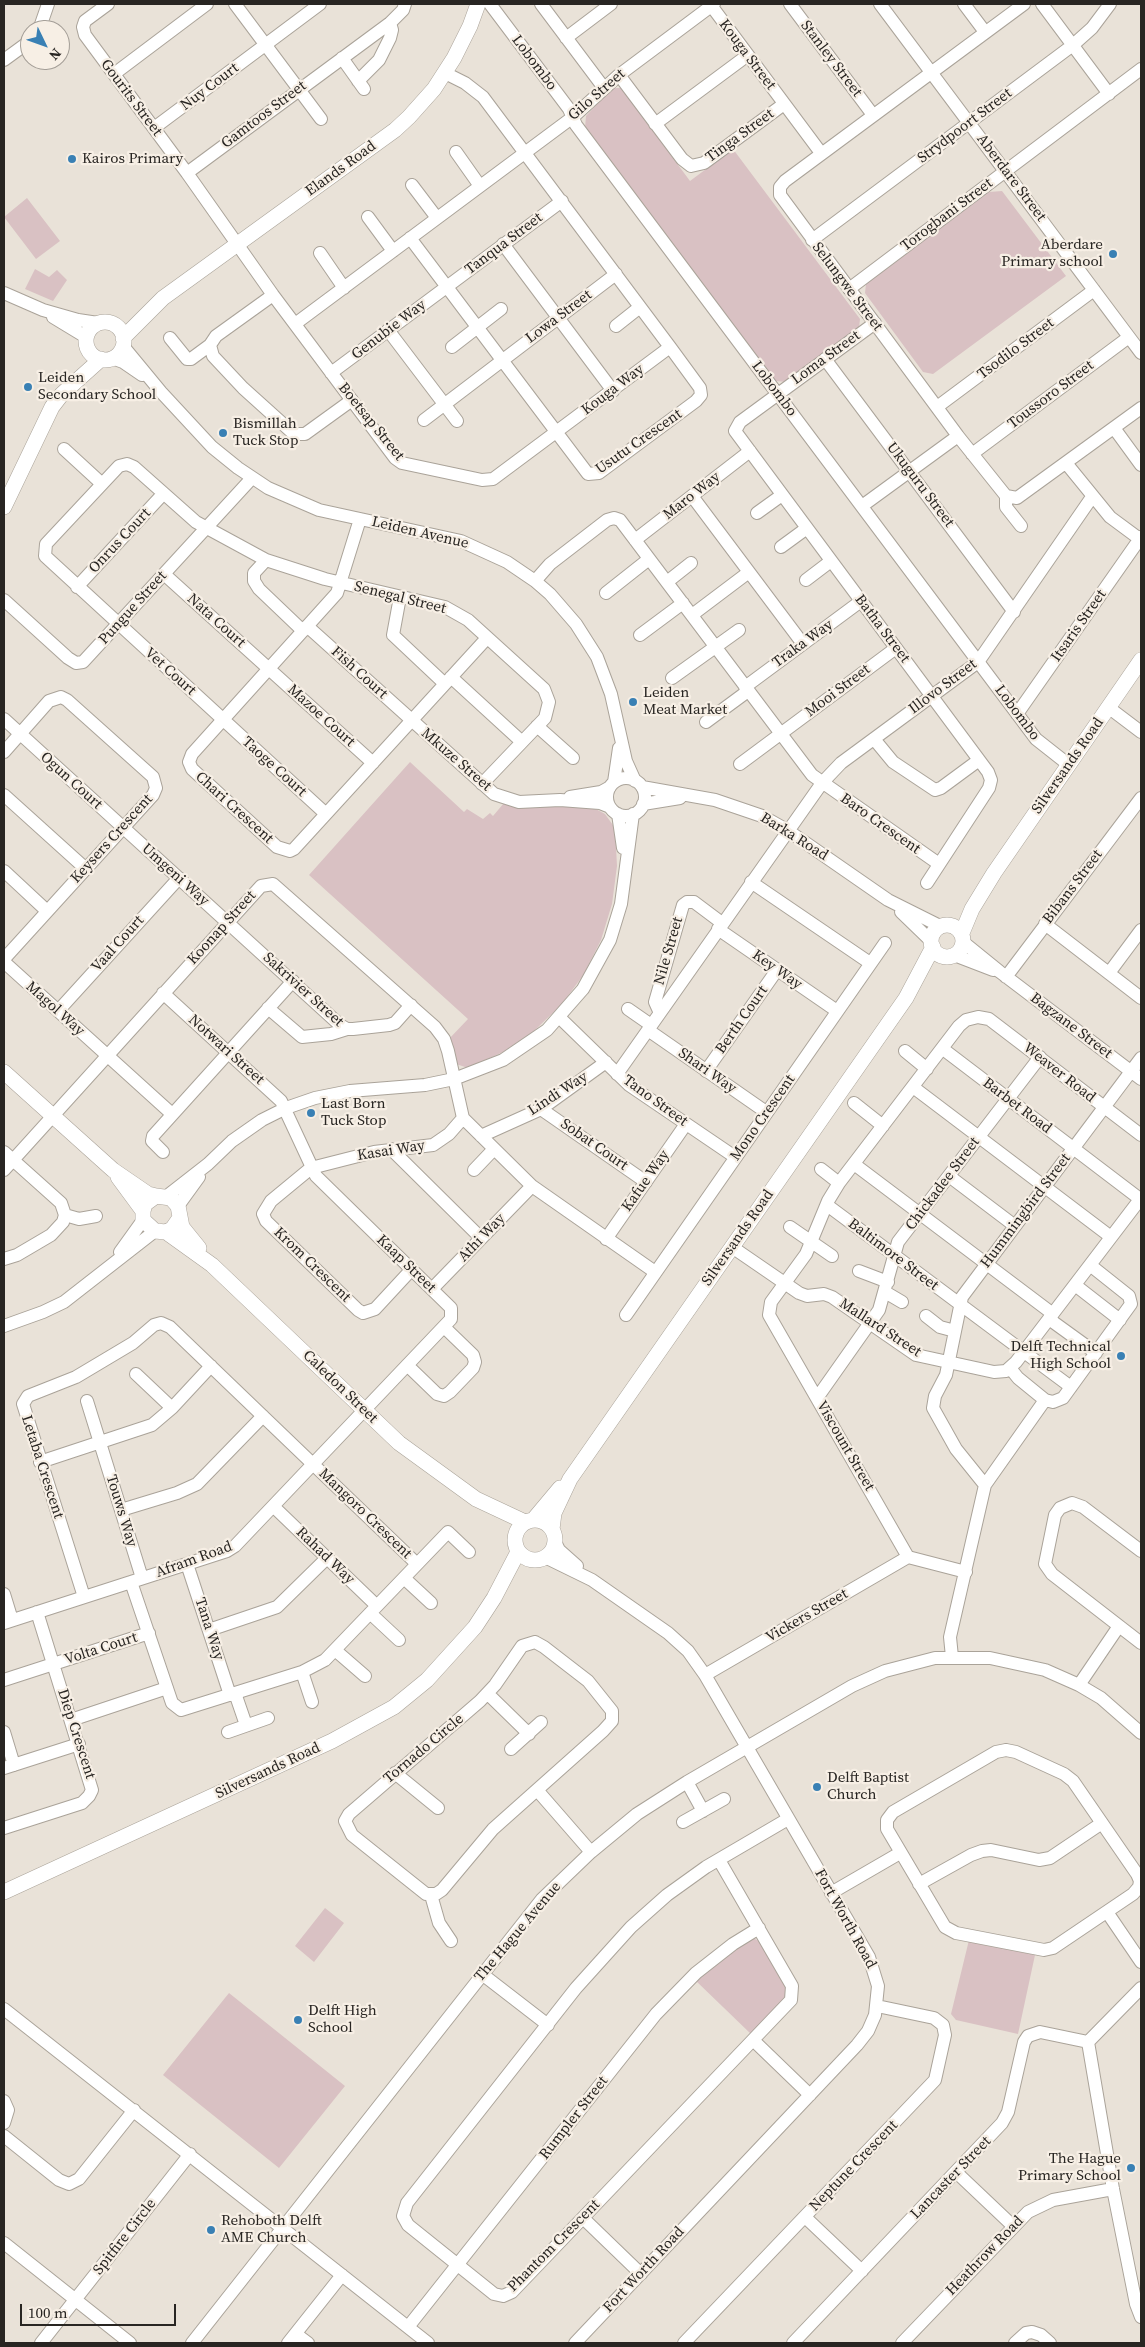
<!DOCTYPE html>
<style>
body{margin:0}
#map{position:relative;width:1145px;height:2347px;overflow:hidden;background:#e9e2d8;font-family:"Source Serif 4",serif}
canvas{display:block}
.frame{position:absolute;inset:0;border:5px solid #282522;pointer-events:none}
.north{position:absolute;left:20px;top:20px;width:50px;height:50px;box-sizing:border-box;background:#f7efe5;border:1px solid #a49e97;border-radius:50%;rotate:132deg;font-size:14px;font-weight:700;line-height:20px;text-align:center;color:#282522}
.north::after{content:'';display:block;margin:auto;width:18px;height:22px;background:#3980b4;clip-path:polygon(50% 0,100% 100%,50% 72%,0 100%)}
.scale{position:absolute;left:20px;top:2304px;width:156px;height:22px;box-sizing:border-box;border:2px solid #282522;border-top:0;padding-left:6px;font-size:15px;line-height:18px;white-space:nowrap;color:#282522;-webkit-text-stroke:4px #f7efe5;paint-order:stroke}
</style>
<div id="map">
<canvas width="1145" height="2347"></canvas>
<div class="frame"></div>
<div class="north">N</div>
<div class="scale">100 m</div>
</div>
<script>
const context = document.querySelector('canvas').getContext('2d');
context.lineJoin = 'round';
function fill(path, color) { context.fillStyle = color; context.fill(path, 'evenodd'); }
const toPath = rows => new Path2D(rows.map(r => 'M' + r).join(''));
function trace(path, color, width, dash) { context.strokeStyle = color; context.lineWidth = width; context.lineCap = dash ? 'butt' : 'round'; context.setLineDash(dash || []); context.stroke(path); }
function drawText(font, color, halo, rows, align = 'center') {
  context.font = font + ' "Source Serif 4",serif'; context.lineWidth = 4.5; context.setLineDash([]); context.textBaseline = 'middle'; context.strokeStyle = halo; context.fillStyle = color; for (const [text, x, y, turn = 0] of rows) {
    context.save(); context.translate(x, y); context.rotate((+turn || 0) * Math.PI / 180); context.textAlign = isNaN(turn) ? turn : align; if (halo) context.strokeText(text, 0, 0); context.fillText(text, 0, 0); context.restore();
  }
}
fill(toPath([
 [612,88,621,88,690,181,733,149,860,319,859,328,786,382,776,381,585,128,586,116],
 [1002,191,1066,276,933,374,923,372,865,293,866,284,989,192],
 [27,198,60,241,36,259,4,217],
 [35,269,49,277,57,270,67,280,53,301,25,289],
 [410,762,464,812,467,809,483,819,490,813,493,816,504,803,582,805,594,808,605,814,615,828,617,866,612,904,601,940,584,974,562,1004,534,1031,503,1052,468,1068,456,1064,448,1040,468,1019,309,875],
 [325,1908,344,1923,314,1962,295,1946],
 [753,1938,759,1941,788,1988,788,1994,752,2035,695,1980,724,1955],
 [969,1940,1035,1955,1018,2034,956,2020,951,2014],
 [229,1993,345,2086,279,2168,163,2075]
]), '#d9c1c3');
const minor = toPath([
 [108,4,85,21,83,27,85,35,187,173,273,295,395,458,402,463,482,480,493,479,670,347],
 [235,4,321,119],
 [490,4,569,109,576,125,1036,739,1069,765],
 [541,4,604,88],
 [710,4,821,153],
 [790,4,873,115],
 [880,4,1141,353],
 [964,4,985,32],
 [1024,4,785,181,780,187,780,195,958,436,1006,496,1017,498,1141,408],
 [1042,4,1109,94],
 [39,30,48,4],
 [566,38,611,4],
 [342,58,364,89],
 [4,60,30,41],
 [114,74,207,4],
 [619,75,682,159,691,166,704,163,784,104],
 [358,81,379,60,390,38,392,30,390,23],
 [655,124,748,55],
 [154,128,320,4],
 [456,152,480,186],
 [187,173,390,23,403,10,405,4],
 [412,185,437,218],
 [368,217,393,251],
 [410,238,588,474,599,473,696,401,701,395,700,388,670,347,483,97,465,83,445,73],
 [812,240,1073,45,1092,28,1110,4],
 [503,244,613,391],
 [320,253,344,288],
 [849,289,1141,69],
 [4,293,43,310,78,320,98,323],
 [53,317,86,337],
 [875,323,740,422,735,431,988,772,991,780,989,788,927,883],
 [295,324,573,117,619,75,714,4],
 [616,326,640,307],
 [388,330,457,421],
 [170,338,187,359,191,359,210,345,216,336,273,295],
 [210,345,213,356,243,388,294,434,305,434,352,400],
 [123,346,161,392,212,447,238,468,268,488,319,510,461,541,507,562,535,581,550,594,576,624,597,657,611,694,626,761,635,781],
 [452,347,501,309],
 [112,358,123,362,142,375],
 [825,359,1014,612],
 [331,373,562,201],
 [937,407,1094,290],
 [424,420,616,274],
 [1114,428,1141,465],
 [64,449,101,483],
 [972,454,1129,337],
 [1066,463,1110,517,1141,540],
 [692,496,803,644],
 [1006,496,1006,507,1021,526],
 [862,506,958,436],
 [757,513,782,495],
 [360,519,337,593,192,754,189,762,192,769,277,847,290,851,294,849,487,638],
 [635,540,750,451],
 [781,547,807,528],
 [266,560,254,573,254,581,259,589,303,631],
 [164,574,373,763],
 [806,580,831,561],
 [535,581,550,564,607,520,614,518,620,520,812,775,939,864],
 [667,582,691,563],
 [77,587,163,494],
 [606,593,649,559],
 [400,597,393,635,445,684],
 [4,600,68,658,76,663,83,662,252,478],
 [692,615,749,572],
 [307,626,494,794,519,802,560,800,600,803,610,807],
 [640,635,683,603],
 [451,677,522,742],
 [672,678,739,630],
 [745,687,861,601],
 [1108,707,1141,732],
 [1017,714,1141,537],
 [4,719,340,1025,347,1029,353,1029,389,1025,395,1023,411,1005],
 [706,722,748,691],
 [537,726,573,758],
 [874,739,893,762,935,790,941,788,979,760],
 [4,752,49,701,61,697,67,700,153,777,156,788,153,795,4,959],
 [740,764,896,648],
 '607 797a19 19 0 1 1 38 0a19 19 0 1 1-38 0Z',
 [614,782,619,748],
 [642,787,715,800,762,816,787,830,888,900,940,926],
 [4,795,86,869],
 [570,797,601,792,610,787],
 [643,804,680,798],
 [326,814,45,556,46,544,119,466,127,464,134,467,196,522,266,560,325,579,445,607,468,620,544,689,549,702,545,718,482,784],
 [618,814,623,848],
 [4,871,47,911],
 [751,882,870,963],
 [901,912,931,941],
 [1045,924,1141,998],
 [718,929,837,1011],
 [963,942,1000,972,1141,1079],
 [954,955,993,970],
 [4,962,172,1114],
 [1109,973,1141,930],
 [1006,977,1141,798],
 [268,1008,302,1037,331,1034,347,1029],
 [628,1009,651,1025],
 [58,1011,179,878],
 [660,1013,655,1002,683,905,687,902,694,902,722,923],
 [559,1017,629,1085,735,1157],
 [648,1030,766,1112],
 [943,1049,1140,1199],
 [905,1051,927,1069],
 [706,1071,777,970],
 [617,1074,822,783,841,763,978,662,1092,497],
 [913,1087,1111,1237],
 [854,1103,883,1126],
 [541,1109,646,1182],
 [481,1136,541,1109,606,1062],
 [391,1149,481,1238],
 [4,1152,61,1203,65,1215,63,1222,51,1235,17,1255,4,1259],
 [163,1152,152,1141,153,1136,293,981],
 [854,1164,1053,1314],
 [821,1169,839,1183],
 [4,1170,261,886,273,884,435,1027,444,1039,448,1051,463,1118,532,1186,655,1272],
 [474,1170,494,1149],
 [949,1176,1015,1226],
 [167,1196,208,1164,232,1141,262,1120,286,1108,315,1098,350,1091,425,1085,454,1079,503,1060,547,1030,583,989,610,940,621,904,633,814],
 [827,1205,1071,1387],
 [178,1206,199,1177],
 [65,1215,79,1219,96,1216],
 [790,1227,832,1256],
 [606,1239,686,1124],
 [732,1247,799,1293,807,1296,824,1294,832,1297,916,1355,994,1372,1006,1371,1016,1362,1141,1198],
 [120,1252,143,1220],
 [412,1269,375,1309,363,1313,358,1310,266,1221,263,1214,271,1201,311,1168,374,1152,433,1145,449,1134,463,1118],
 [859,1271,888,1282],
 [1075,1285,1120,1320],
 [432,1289,532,1186],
 [885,1292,902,1302],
 [626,1315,885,943],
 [926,1316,940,1327,955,1331],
 [1049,1319,1096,1353],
 [4,1326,43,1312,64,1302,155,1231],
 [407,1365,437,1394,444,1396,450,1392,473,1368,475,1362,473,1355,444,1327],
 [1010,1368,1018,1378,1045,1400,1053,1402,1063,1398,1131,1304,1129,1296,1090,1265],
 [136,1374,172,1408],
 [817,1398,879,1310,898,1242,1040,1057],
 [87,1401,142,1578],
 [40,1462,152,1425,172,1408,211,1366],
 [985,1485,956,1449,933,1408,935,1396,946,1375,962,1297,1141,1058],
 [274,1507,377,1606],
 [121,1510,177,1493,197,1484,263,1416],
 [555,1542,559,1550,577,1566],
 [1141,1551,1083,1507,1072,1503,1060,1508,1055,1515,1045,1564,1052,1574,1141,1643],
 [545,1557,592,1580,668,1633,688,1651,705,1675,869,1957,878,1986,875,2015,868,2031,857,2045,575,2343],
 [187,1564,230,1695],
 [966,1572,908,1557,769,1315,771,1302,806,1254,828,1201,839,1183,959,1026,966,1020,978,1017,989,1019,1141,1135],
 [404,1578,431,1603],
 [131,1582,172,1703,181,1710,302,1672,325,1660,448,1532,469,1552],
 [4,1594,12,1620],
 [84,1597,23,1404,28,1396,76,1377,133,1343,154,1325,161,1323,170,1327,417,1564],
 [370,1613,399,1640],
 [4,1623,227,1551,235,1546,451,1319,451,1308,316,1176,281,1101,163,993],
 [209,1630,277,1607,327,1558],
 [535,1642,544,1647,588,1681,612,1711,612,1721,603,1731,493,1829,442,1890,436,1894,426,1894,352,1835,345,1821,349,1814,480,1701,495,1685,522,1646,535,1642],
 [335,1650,365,1676],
 [952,1657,950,1637,985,1485,1045,1400],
 [302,1672,312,1702],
 [705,1675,908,1557],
 [4,1680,149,1633],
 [1079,1685,1119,1626],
 [235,1693,246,1725],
 [488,1694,529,1734],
 [71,1720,167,1688],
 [4,1732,14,1765],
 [228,1732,268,1718],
 [511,1749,541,1722],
 [1006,1750,1016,1752,1064,1774,1073,1781,1137,1874,1140,1881,1139,1887,1133,1894,1053,1948,1044,1950,956,1933,945,1927,887,1829,887,1820,893,1812,996,1752,1006,1750],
 [4,1768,79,1744],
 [395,1773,438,1808],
 [687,1782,703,1811],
 [537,1790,591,1852],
 [683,1822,724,1799],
 [4,1828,82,1803,89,1796,92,1790,37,1612],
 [719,1860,792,1986,791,2000,512,2292,503,2296,494,2294,408,2225,403,2216,407,2203,576,1988,631,1927,667,1895,706,1867,788,1819],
 [919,1884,971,1855,982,1851,991,1850,1039,1860,1050,1858,1102,1823],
 [831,1893,900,1853],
 [431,1895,439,1923,451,1941],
 [1107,1912,1141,1962],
 [482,1974,548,2025],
 [1141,1988,1088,2042,1113,2189,1136,2304,1141,2317],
 [4,2009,428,2343],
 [753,2040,810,2095],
 [4,2101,8,2110,4,2123],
 [4,2136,59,2180,69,2184,79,2179,134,2110],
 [956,2172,1013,2226],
 [805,2217,862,2271],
 [583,2218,641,2274],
 [4,2243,130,2343],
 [408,2327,656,2014,696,1973,733,1944,759,1928],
 [296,2334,308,2343],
 [41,2343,190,2154],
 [192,2343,542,1899,591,1852,637,1814,687,1782,852,1686,885,1671,935,1658,990,1658,1045,1670,1079,1685,1101,1698,1141,1733],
 [288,2343,342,2275],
 [684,2343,935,2080,945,2035,943,2025,934,2018,877,2006],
 [793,2343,1002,2123,1008,2112,1024,2042,1028,2036,1040,2032,1088,2042],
 [902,2343,1028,2212,1053,2200,1113,2189],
 [1015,2343,1026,2333,1032,2332,1041,2335,1050,2343]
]);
const tertiary = toPath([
 '86 341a19 19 0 1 1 38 0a19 19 0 1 1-38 0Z',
 [123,338,163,298,395,130,409,117,434,89,454,58,470,26,478,4],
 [4,507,52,407,62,394,101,359],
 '931 941a16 16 0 1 1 32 0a16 16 0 1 1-32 0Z',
 [962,933,972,909,994,873,1141,660],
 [4,1072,113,1170,148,1194,156,1196],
 [118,1177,143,1211],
 [179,1219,172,1229,166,1232,155,1231,143,1220,143,1211,145,1204,156,1196,171,1198,178,1206,182,1227,199,1248],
 [166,1232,212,1265,399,1443,476,1499,525,1522],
 [534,1519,560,1488],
 '515 1540a20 20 0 1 1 40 0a20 20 0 1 1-40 0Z',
 [552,1529,554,1513,570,1479,906,998,933,947],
 [4,1892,332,1741,394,1707,427,1680,475,1627,494,1598,518,1552]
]);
trace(minor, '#aaa399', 14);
trace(tertiary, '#aaa399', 16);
trace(minor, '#fff', 12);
trace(tertiary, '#fff', 15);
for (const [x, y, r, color] of [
 [72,159,5,"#3980b4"],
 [1113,254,5,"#3980b4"],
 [28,387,5,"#3980b4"],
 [223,433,5,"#3980b4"],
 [633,702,5,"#3980b4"],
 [311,1113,5,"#3980b4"],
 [1121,1356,5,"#3980b4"],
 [817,1787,5,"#3980b4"],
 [298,2020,5,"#3980b4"],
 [1131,2168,5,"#3980b4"],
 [211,2230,5,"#3980b4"]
]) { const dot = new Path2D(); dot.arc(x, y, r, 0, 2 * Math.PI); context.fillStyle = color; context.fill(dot); trace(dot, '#f7efe5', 2); }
drawText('15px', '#282522', '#f7efe5', [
 ["Kouga Street",747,55,53],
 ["Stanley Street",831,59,53],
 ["Lobombo",534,63,53],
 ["Nuy Court",210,87,-37],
 ["Gilo Street",597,95,-41],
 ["Gourits Street",131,98,53],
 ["Gamtoos Street",264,115,-37],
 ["Strydpoort Street",965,126,-37],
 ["Tinga Street",740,136,-36],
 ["Elands Road",341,169,-36],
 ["Aberdare Street",1011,178,53],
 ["Torogbani Street",947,215,-37],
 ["Tanqua Street",504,244,-37],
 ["Selungwe Street",847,287,53],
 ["Lowa Street",559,317,-37],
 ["Genubie Way",389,330,-37],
 ["Tsodilo Street",1016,349,-37],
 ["Loma Street",826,358,-36],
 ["Lobombo",774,389,53],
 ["Kouga Way",613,390,-37],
 ["Toussoro Street",1051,395,-37],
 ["Boetsap Street",371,422,51],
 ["Usutu Crescent",639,442,-35],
 ["Ukuguru Street",920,485,53],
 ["Maro Way",692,496,-38],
 ["Leiden Avenue",420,533,13],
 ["Onrus Court",120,541,-47],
 ["Senegal Street",400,598,14],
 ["Pungue Street",133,608,-48],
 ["Nata Court",216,621,42],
 ["Itsaris Street",1079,626,-55],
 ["Batha Street",882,629,53],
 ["Traka Way",803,644,-36],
 ["Vet Court",170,672,42],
 ["Fish Court",359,673,42],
 ["Illovo Street",943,687,-37],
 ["Mooi Street",838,691,-37],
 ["Lobombo",1017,713,53],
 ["Mazoe Court",321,716,42],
 ["Mkuze Street",456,760,41],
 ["Silversands Road",1068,766,-55],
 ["Taoge Court",274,767,42],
 ["Ogun Court",71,781,42],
 ["Chari Crescent",234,808,42],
 ["Baro Crescent",880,824,35],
 ["Barka Road",794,837,32],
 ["Keysers Crescent",112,839,-48],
 ["Umgeni Way",175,875,42],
 ["Bibans Street",1073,887,-53],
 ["Koonap Street",222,928,-48],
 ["Vaal Court",118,944,-48],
 ["Nile Street",669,951,-74],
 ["Key Way",777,970,35],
 ["Sakrivier Street",303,990,42],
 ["Magol Way",55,1009,42],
 ["Berth Court",742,1020,-55],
 ["Bagzane Street",1071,1026,37],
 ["Notwari Street",226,1050,42],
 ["Shari Way",707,1071,35],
 ["Weaver Road",1059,1073,38],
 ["Lindi Way",558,1094,-33],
 ["Tano Street",655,1101,36],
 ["Barbet Road",1017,1106,37],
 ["Mono Crescent",763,1118,-55],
 ["Sobat Court",594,1145,35],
 ["Kasai Way",391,1151,-9],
 ["Kafue Way",646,1181,-55],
 ["Chickadee Street",943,1184,-53],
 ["Hummingbird Street",1026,1211,-53],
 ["Athi Way",482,1238,-46],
 ["Silversands Road",738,1238,-55],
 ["Baltimore Street",893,1255,37],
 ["Kaap Street",406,1264,44],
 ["Krom Crescent",312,1265,44],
 ["Mallard Street",880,1328,33],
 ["Caledon Street",340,1387,44],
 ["Viscount Street",845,1446,60],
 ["Letaba Crescent",42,1467,72],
 ["Touws Way",121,1511,73],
 ["Mangoro Crescent",365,1514,44],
 ["Rahad Way",325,1556,44],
 ["Afram Road",194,1560,-20],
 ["Vickers Street",807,1616,-30],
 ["Tana Way",209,1629,72],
 ["Volta Court",101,1649,-18],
 ["Diep Crescent",76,1734,72],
 ["Tornado Circle",424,1749,-40],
 ["Silversands Road",268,1771,-25],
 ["Fort Worth Road",845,1919,61],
 ["The Hague Avenue",518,1932,-50],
 ["Rumpler Street",574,2118,-52],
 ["Neptune Crescent",854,2166,-46],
 ["Lancaster Street",951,2178,-46],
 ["Spitfire Circle",125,2237,-52],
 ["Phantom Crescent",554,2246,-45],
 ["Heathrow Road",985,2256,-46],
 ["Fort Worth Road",644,2270,-47]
]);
drawText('15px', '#282522', '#f7efe5', [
 ["Kairos Primary",82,159],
 ["Aberdare",1103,245,"right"],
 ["Primary school",1103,262,"right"],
 ["Leiden",38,378],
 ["Secondary School",38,395],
 ["Bismillah",233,424],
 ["Tuck Stop",233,441],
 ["Leiden",643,693],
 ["Meat Market",643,710],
 ["Last Born",321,1104],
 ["Tuck Stop",321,1121],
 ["Delft Technical",1111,1347,"right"],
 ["High School",1111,1364,"right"],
 ["Delft Baptist",827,1778],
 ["Church",827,1795],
 ["Delft High",308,2011],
 ["School",308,2028],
 ["The Hague",1121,2159,"right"],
 ["Primary School",1121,2176,"right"],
 ["Rehoboth Delft",221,2221],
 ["AME Church",221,2238]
], 'left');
</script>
